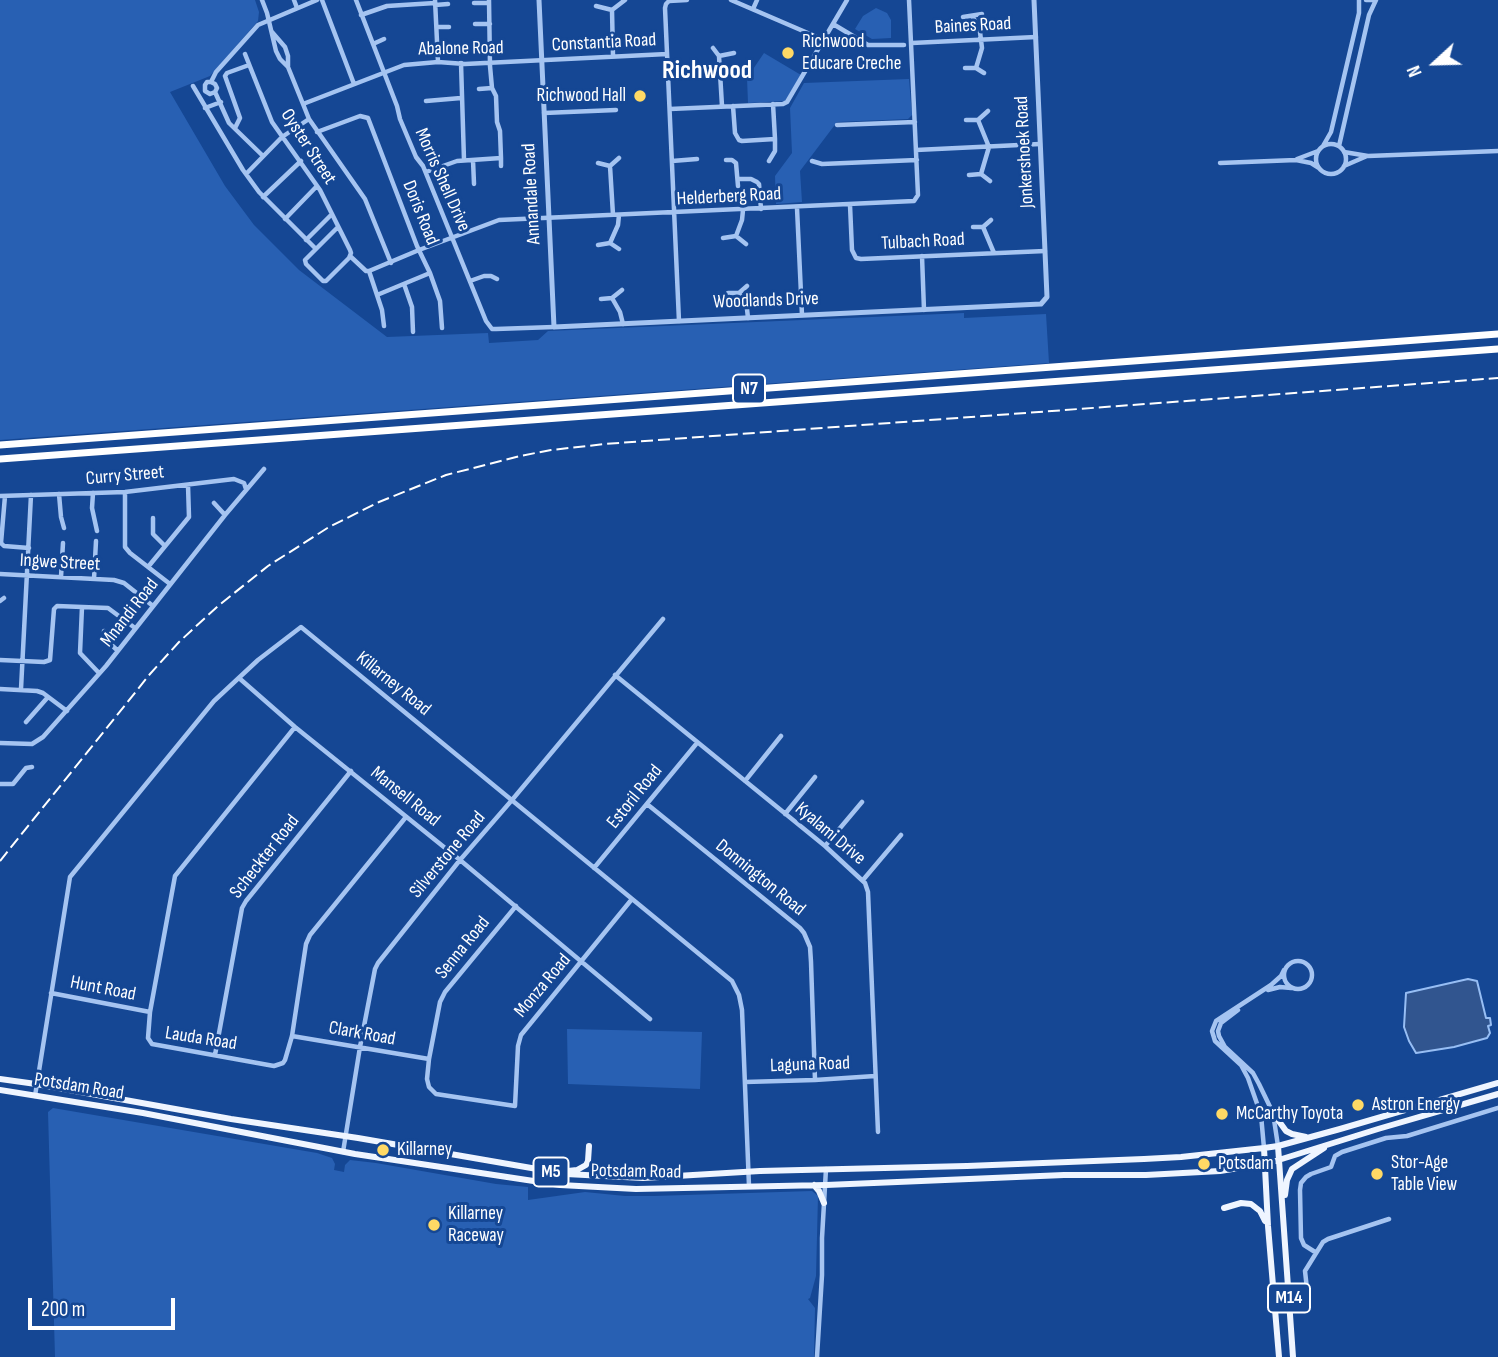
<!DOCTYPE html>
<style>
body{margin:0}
#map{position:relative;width:1498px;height:1357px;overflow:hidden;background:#154794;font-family:"Sofia Sans Condensed",sans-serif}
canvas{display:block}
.north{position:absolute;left:1400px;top:28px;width:70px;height:70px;-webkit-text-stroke:5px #154794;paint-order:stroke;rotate:248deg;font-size:19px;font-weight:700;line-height:28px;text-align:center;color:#fff}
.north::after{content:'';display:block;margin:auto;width:24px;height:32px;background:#fff;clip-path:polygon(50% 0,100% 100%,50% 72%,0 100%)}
.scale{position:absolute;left:28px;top:1298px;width:147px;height:32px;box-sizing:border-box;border:4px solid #fff;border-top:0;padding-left:9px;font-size:21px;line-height:24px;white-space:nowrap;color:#fff;-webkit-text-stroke:5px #154794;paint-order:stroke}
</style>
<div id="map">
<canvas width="1498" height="1357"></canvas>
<div class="north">N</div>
<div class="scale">200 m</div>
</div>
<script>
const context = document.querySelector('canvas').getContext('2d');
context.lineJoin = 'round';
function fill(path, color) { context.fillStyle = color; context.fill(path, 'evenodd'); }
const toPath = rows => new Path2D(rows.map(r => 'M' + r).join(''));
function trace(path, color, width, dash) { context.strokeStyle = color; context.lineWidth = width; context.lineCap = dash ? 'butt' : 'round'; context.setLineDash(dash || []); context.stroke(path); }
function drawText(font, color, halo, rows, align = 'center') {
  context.font = font + ' "Sofia Sans Condensed",sans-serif'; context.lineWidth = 6; context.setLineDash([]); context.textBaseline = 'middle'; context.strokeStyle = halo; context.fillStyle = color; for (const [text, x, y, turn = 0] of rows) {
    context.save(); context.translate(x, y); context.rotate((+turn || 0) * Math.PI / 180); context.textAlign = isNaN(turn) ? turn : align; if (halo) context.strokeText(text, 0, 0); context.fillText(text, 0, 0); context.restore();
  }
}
fill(toPath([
 [0,0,255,0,259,12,258,21,210,76,170,92,225,186,254,225,299,270,387,337,488,333,489,343,538,340,548,331,964,313,964,318,1046,314,1049,363,0,440],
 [876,8,887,13,891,20,891,38,872,39,855,29,863,16],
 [764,53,801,75,785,101,748,103,747,78],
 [909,79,912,115,908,119,837,122,800,171,802,202,776,204,775,176,792,153,790,108,804,83],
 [567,1029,702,1032,700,1089,568,1084],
 [53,1108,317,1153,332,1158,335,1164,334,1170,344,1172,345,1165,350,1160,376,1163,496,1184,528,1187,528,1200,585,1192,625,1196,654,1196,812,1191,818,1196,816,1276,810,1298,808,1299,815,1308,814,1357,55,1357,48,1112]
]), '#2860b3');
const water = toPath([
 [1468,979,1477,981,1486,1018,1490,1018,1491,1025,1488,1026,1490,1033,1487,1038,1454,1047,1416,1053,1409,1041,1404,1027,1406,993,1468,979]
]);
fill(water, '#31558f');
trace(water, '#97bef4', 2);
trace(toPath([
 [262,0,267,13,276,51,280,59,288,67,303,104],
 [294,0,297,8],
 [322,0,354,84],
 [356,0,397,106,400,119,416,157,423,166,486,321,492,329,496,329,554,327],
 [435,0,438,62],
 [731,0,824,40],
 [1366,0,1374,0],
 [474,3,489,3],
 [435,5,448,4],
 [596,6,612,10,625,0],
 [753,9,757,0],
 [612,10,613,56],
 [361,15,387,6,435,3],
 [963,17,982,14],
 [475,24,490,24],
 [833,24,868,45,904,45],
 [437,27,449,27],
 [272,32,285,47,288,56,288,66],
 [912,43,1036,37],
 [373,44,384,39],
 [476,45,489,44],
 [438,48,451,47],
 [713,48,719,56,722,106],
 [245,54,272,122,320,190,350,250,351,253,349,258,326,281,323,281,306,264,305,260,338,227],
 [719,56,734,53],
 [461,63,464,160],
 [965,68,976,68,982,48,980,32,973,17],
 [976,68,984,73],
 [211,82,215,84,217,88,215,92,210,94,205,91,205,85,207,82,211,82,216,72,258,25,317,0],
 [193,86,243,170,259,192,316,249],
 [479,89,492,88],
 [215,92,229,123,263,156],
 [426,101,461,98],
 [733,106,735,133,739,140,742,141,775,139,773,104],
 [205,108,221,102],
 [670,109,783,104,787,102,847,0],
 [544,113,616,110],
 [309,119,365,199,391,263],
 [966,120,978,120,988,111],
 [978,120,989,147,981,174],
 [837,125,915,122],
 [235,128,240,118,225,76,227,73,249,65],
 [317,132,360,116,368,118,417,246,430,273,440,301,442,328],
 '1316 159a15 15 0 1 1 30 0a15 15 0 1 1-30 0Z',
 [1323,146,1331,132,1359,13,1359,0],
 [1339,146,1369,15,1376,0],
 [916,150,1040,144],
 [1344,152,1368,156,1498,151],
 [501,158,501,166],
 [1297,159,1318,151],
 [473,160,474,184],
 [726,160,732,160,736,163,738,186],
 [672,161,697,159],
 [769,161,775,151,775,139],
 [812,161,822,164,917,160],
 [598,163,610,166],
 [1220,163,1296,160,1311,163,1319,168],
 [1344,166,1367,156],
 [426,172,457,161,501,158,500,131,497,122,496,96,492,88,490,66,489,0],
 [246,174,282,137,309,119,303,104,404,65,438,62,465,64,667,54],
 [969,175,981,174,990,181],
 [738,179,751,179,757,182,759,184,761,209],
 [263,197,301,161],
 [850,205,852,250,856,258,861,259,1045,251],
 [797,208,802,315],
 [613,215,610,166,619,158],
 [619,215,618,225,610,243,619,249],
 [285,219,317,186],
 [973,227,983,227,994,253],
 [983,227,991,220],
 [736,236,742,220,743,210],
 [723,238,736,236,746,244],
 [306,240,332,214],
 [598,245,610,243],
 [350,256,366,271,369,271,419,250,499,220,914,201,918,195,909,0],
 [922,256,924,310],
 [369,271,382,310,384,326],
 [470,281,484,276,491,276,497,279],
 [404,284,412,307,413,332],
 [728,293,739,293,747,286],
 [739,293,747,309,748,318],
 [377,295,430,273],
 [612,298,622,290],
 [601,299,612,298,620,312,623,324],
 [679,321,665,8,666,4,669,1,687,0],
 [125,492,125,547,130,553,170,584],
 [93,493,92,508,97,531],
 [59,494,61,517,64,528],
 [0,496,125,492,234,479,244,483,246,489],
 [5,496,1,543,4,546,29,548],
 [214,503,225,515],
 [153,518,153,534,165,546],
 [148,567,189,517,188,485],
 [0,574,114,580,124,583,153,606],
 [61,577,63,543],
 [94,579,96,541],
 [0,601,4,598],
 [82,607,80,653,99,673],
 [104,631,105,639,117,650],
 [0,660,44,662,50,660,54,609,57,606,108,608,135,628],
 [615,675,825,846,865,883,868,892,878,1132],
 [239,678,295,727,460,860,650,1019],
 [0,689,37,691,43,693,67,711],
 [21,689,31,495],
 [26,722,48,697],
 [295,727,175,876,150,1012,148,1038,152,1044,274,1066,283,1063,285,1060,292,1036,306,944,310,935,406,817],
 [0,743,32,744,43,737,106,666,225,515,264,469],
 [745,781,781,736],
 [0,784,13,784,26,768,32,767],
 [647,804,800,928,804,933,810,947,811,962,815,1080],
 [785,814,815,777],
 [825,846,862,802],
 [594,868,697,743],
 [863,880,901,835],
 [516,906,445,992,440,1002,429,1059,427,1079,429,1087,436,1094,515,1106,518,1046,521,1035,632,899],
 '1284 975a14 14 0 1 1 28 0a14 14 0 1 1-28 0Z',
 [1268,990,1280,987,1291,988],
 [51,993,150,1012],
 [1238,1010,1221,1023,1218,1031,1219,1036,1225,1047,1253,1073,1259,1084,1273,1113,1278,1146],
 [292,1036,429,1059],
 [215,1055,242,908,246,901,351,771],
 [745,1082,815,1080,875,1076],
 [35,1096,70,877,214,701,258,660,301,627,732,981,739,995,742,1010,749,1186],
 [1264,1148,1261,1115,1248,1078,1241,1065,1215,1041,1212,1031,1216,1021,1271,985,1281,976,1284,970],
 [343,1152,360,1047,375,969,378,963,460,860,512,800,663,619],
 [1315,1252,1304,1245,1301,1238,1300,1190,1301,1183,1306,1177,1311,1174,1331,1167,1335,1156,1342,1152,1386,1138,1407,1136,1498,1108],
 [1290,1310,1300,1309,1306,1304,1308,1298,1305,1271,1323,1242,1328,1239,1389,1219],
 [817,1357,822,1275,822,1238,826,1169]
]), '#a5c4f1', 4.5);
trace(toPath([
 [539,0,554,327,1041,304,1047,297,1034,0]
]), '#a5c4f1', 5);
trace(toPath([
 [0,1079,36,1084,231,1119,358,1138,566,1174,643,1178,760,1171,967,1166,1144,1159,1181,1157,1264,1148,1278,1146,1340,1129,1498,1083],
 [0,1090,143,1113,355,1154,560,1185,636,1189,826,1185,1064,1175,1146,1175,1220,1171,1269,1163,1378,1129,1498,1094],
 [1273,1113,1286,1131,1292,1134,1306,1137],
 [1278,1146,1293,1357],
 [1264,1148,1268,1226,1279,1357],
 [568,1171,577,1170,586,1165,588,1161,589,1146],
 [814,1185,819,1191,824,1203],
 [1285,1195,1287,1180,1292,1169,1324,1148],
 [1224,1208,1241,1203,1251,1204,1260,1211,1265,1221]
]), '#eff5ff', 6);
trace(toPath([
 [0,445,1498,334],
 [0,459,1498,349]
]), '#fff', 7);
trace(toPath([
 [0,861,150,674,179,642,218,606,268,566,329,527,379,502,446,475,520,456,551,450,605,444,1498,378]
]), '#fff', 2, [12, 5]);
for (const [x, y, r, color] of [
 [788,53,7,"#ffd965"],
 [640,96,7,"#ffd965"],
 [1358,1105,7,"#ffd965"],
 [1222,1114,7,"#ffd965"],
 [383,1150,7,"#ffd965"],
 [1204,1164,7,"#ffd965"],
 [1377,1174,7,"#ffd965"],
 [434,1225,7,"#ffd965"]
]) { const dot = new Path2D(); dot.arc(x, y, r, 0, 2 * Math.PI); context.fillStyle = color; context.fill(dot); trace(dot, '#154794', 2.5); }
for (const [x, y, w] of [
 [749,389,32],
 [551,1172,35],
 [1289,1298,42]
]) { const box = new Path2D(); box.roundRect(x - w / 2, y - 14.5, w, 29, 5); context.fillStyle = '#154794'; context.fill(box); trace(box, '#fff', 2); }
drawText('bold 18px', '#fff', null, [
 ["N7",749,389],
 ["M5",551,1172],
 ["M14",1289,1298]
]);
drawText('19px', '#fff', '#154794', [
 ["Baines Road",973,26,-3],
 ["Constantia Road",604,43,-3],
 ["Abalone Road",461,49,-1],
 ["Oyster Street",308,147,57],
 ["Jonkershoek Road",1025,152,-93],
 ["Morris Shell Drive",442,180,66],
 ["Annandale Road",532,194,-93],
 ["Helderberg Road",729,197,-3],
 ["Doris Road",420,213,68],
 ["Tulbach Road",923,242,-3],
 ["Woodlands Drive",766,301,-2],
 ["Curry Street",125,476,-5],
 ["Ingwe Street",60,563,3],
 ["Mnandi Road",130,613,-52],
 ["Killarney Road",393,684,39],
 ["Mansell Road",405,797,39],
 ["Estoril Road",635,797,-51],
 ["Kyalami Drive",830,834,40],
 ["Silverstone Road",448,855,-50],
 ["Scheckter Road",265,857,-52],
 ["Donnington Road",760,878,39],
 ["Senna Road",463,948,-51],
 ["Monza Road",543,986,-50],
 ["Hunt Road",103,989,11],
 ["Clark Road",362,1034,10],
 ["Lauda Road",201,1039,9],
 ["Laguna Road",810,1065,-2],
 ["Potsdam Road",79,1087,9],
 ["Potsdam Road",636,1172,1]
]);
drawText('19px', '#fff', '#154794', [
 ["Richwood",802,42],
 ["Educare Creche",802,64],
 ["Richwood Hall",626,96,"right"],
 ["Astron Energy",1372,1105],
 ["McCarthy Toyota",1236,1114],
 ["Killarney",397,1150],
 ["Stor-Age",1391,1163],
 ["Table View",1391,1185],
 ["Potsdam",1218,1164],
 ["Killarney",448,1214],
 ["Raceway",448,1236]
], 'left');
drawText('bold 26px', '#fff', '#154794', [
 ["Richwood",707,71]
]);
</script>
